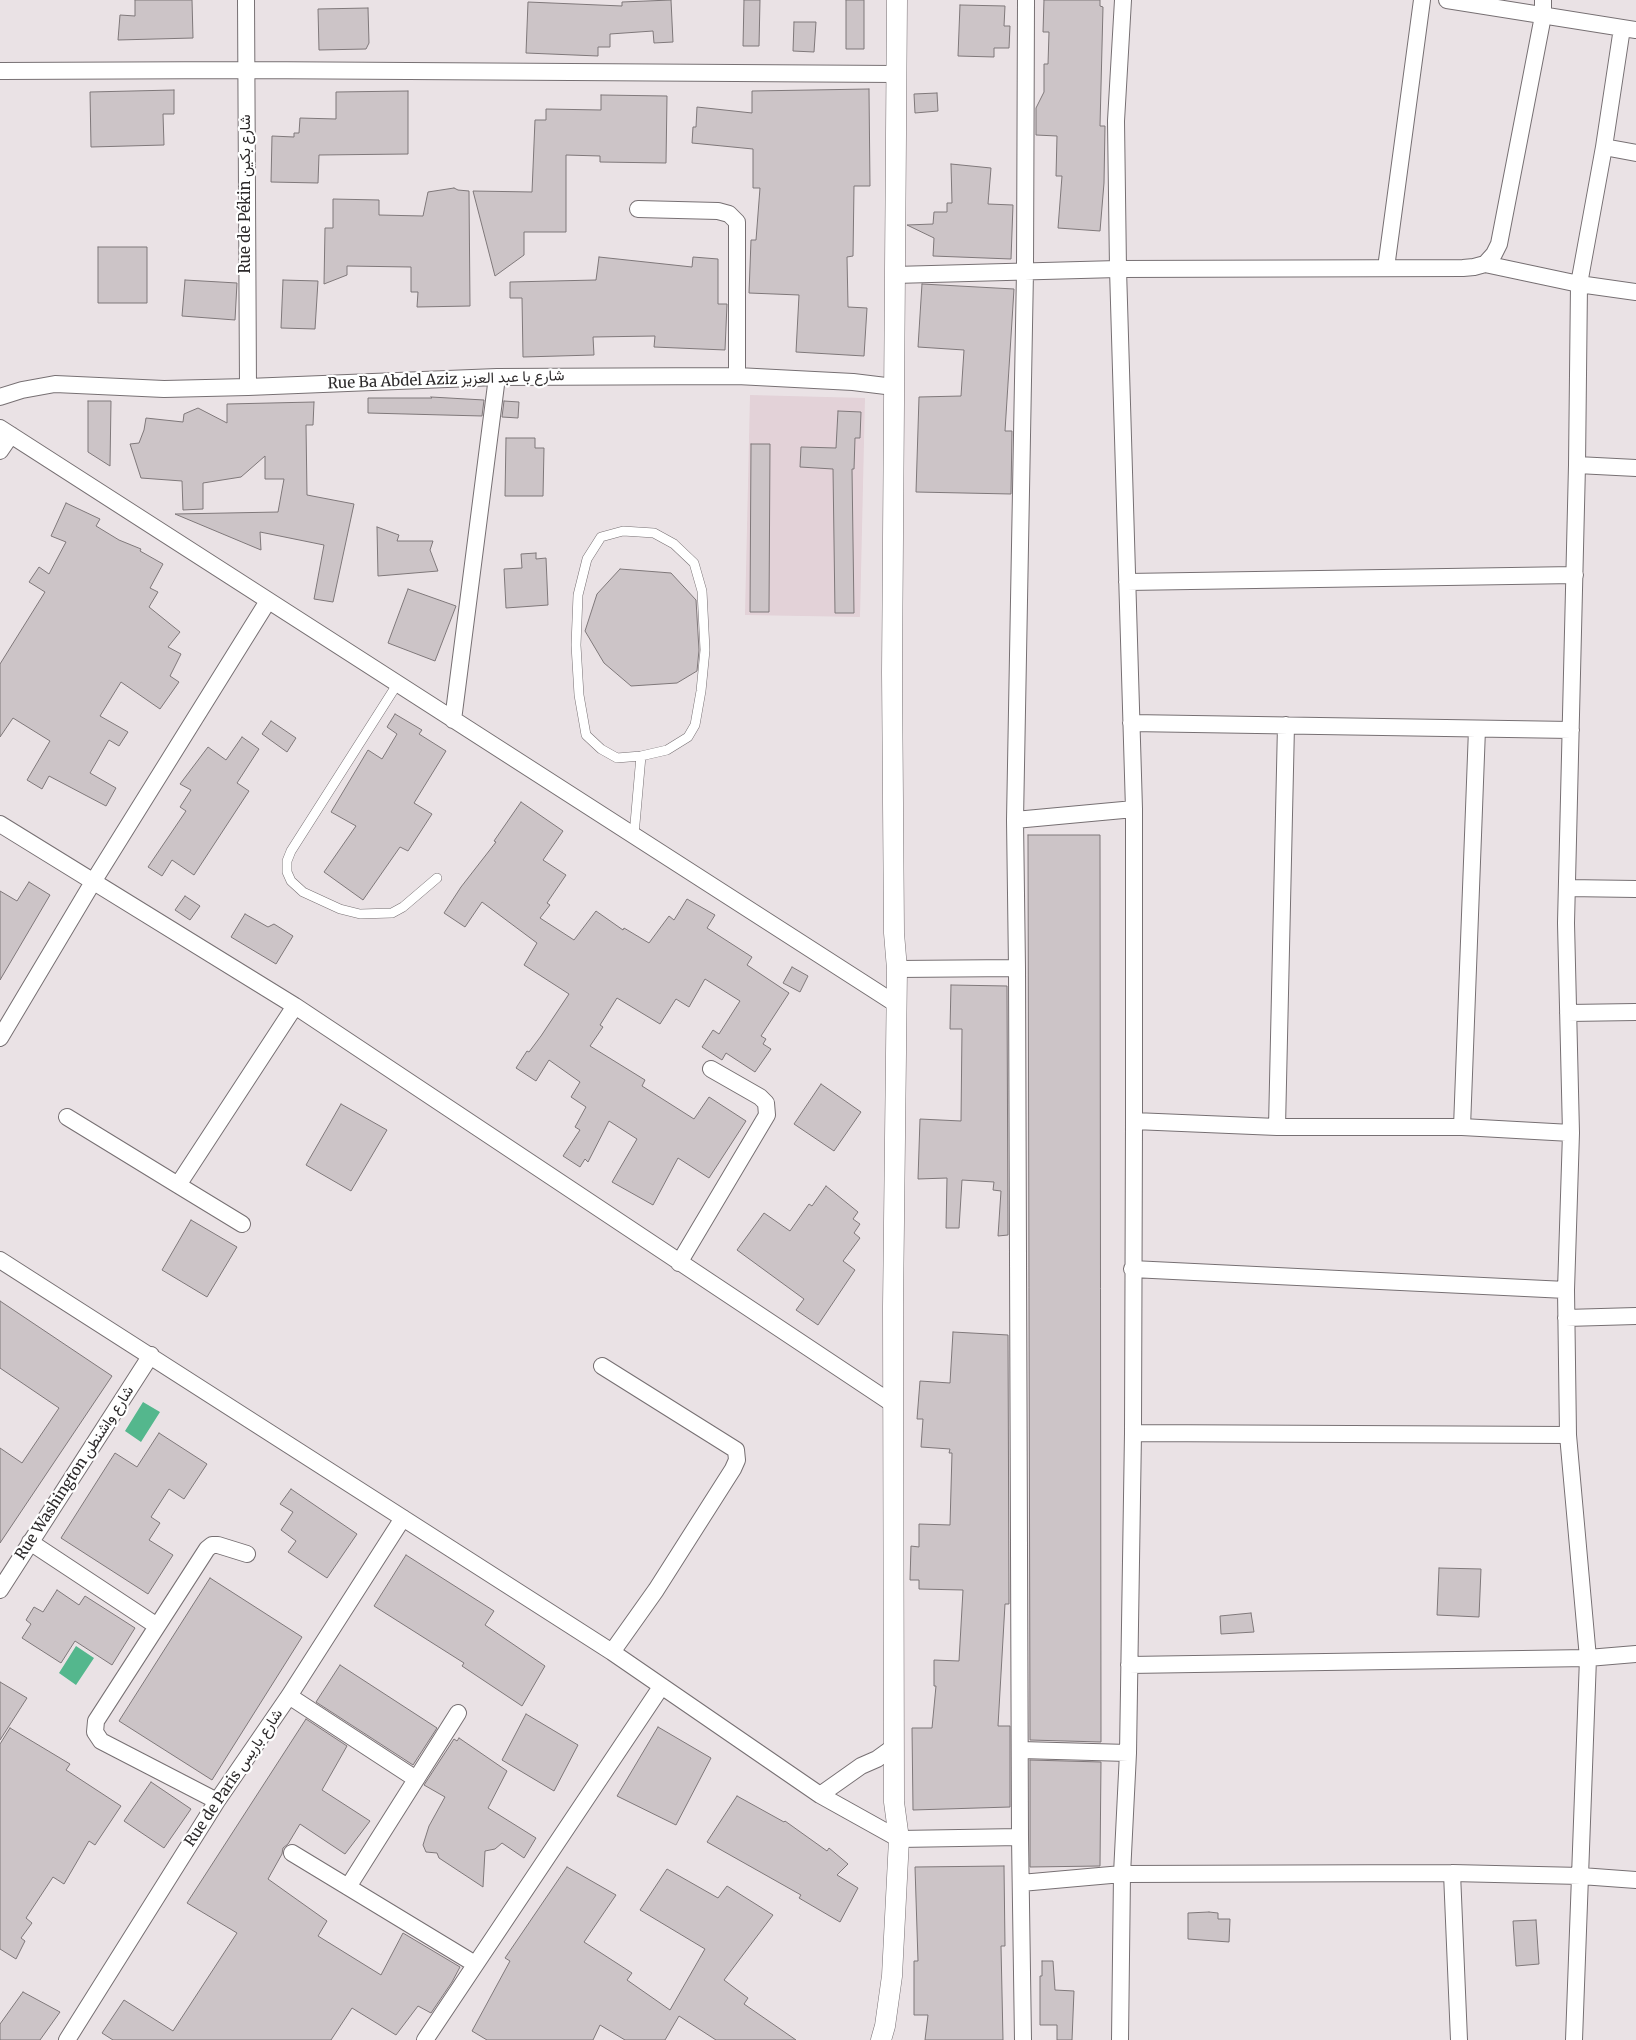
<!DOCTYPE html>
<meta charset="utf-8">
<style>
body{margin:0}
canvas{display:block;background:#eae2e5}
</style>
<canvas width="1636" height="2040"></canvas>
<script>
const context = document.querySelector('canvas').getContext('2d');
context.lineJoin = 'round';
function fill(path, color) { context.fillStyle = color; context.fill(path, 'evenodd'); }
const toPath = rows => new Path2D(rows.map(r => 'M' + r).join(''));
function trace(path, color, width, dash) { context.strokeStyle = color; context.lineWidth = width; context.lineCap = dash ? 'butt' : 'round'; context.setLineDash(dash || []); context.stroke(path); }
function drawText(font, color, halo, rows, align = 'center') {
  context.font = font + ' Merriweather,Vazirmatn,serif'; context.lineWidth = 4.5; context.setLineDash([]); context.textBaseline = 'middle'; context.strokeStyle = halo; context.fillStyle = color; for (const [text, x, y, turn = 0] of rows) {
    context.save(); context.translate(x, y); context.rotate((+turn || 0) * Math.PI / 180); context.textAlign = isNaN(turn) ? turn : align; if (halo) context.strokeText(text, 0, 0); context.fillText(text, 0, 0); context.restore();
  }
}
fill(toPath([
 [750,395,865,398,860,617,745,615]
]), '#e3d2d8');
fill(toPath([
 [143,1402,160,1412,141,1442,125,1431],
 [76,1646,94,1658,76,1685,59,1673]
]), '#54b78d');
const building = toPath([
 [135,0,192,0,193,38,118,40,120,15,135,16,135,0],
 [671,0,673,42,654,43,653,31,610,34,610,47,598,47,598,56,526,53,528,2,622,6,622,2,671,0],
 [744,0,760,0,759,46,743,46,744,0],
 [846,0,864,0,864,49,846,49,846,0],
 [1044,0,1100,0,1100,6,1103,7,1100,126,1105,126,1104,183,1100,231,1058,228,1062,176,1056,176,1057,136,1036,135,1036,108,1044,92,1044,64,1048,64,1049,32,1043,32,1044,0],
 [960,5,1005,6,1004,26,1010,26,1009,48,994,48,994,57,958,56,960,5],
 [368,8,369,43,366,49,319,50,318,9,368,8],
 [794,22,816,22,814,52,793,51,794,22],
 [869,89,870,186,854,186,853,256,847,257,848,307,867,308,864,356,796,352,799,295,749,293,751,240,756,240,760,188,753,188,753,149,692,143,693,127,696,127,697,107,752,113,752,91,869,89],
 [174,90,174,114,163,114,164,145,91,147,90,92,174,90],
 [408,91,408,154,319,155,318,183,271,182,272,136,294,137,294,133,299,133,300,118,336,119,336,92,408,91],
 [937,93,938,111,915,113,914,94,937,93],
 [601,95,667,96,666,163,600,162,600,156,566,155,566,232,524,232,524,255,495,276,473,191,532,192,535,120,546,120,546,109,601,110,601,95],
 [951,164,991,168,988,204,1013,205,1011,259,933,256,934,238,907,225,933,224,934,212,947,212,947,203,952,203,951,164],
 [454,188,458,190,469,191,470,306,417,307,418,292,411,292,411,267,347,266,347,275,324,284,325,228,333,228,333,199,379,200,379,215,423,216,428,192,454,188],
 [98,247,147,247,147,303,98,303,98,247],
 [599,257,692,267,693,257,718,259,718,304,727,304,725,350,654,347,655,336,593,337,594,355,523,357,522,298,510,298,510,282,596,280,599,257],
 [185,280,237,283,235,320,182,316,185,280],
 [283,280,318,281,315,329,281,328,283,280],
 [922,284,1014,289,1005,431,1012,431,1011,494,916,492,919,397,961,396,964,350,918,347,922,284],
 [431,397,484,400,482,416,368,413,368,398,432,398,431,397],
 [88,401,111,401,110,466,88,452,88,401],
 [504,401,519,402,518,418,502,417,504,401],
 [314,402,313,425,306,425,307,495,354,504,333,602,314,599,324,545,260,532,261,550,175,514,278,512,284,479,265,479,265,456,241,477,203,483,203,509,183,510,182,481,141,478,130,444,139,443,144,430,146,418,183,422,184,414,198,408,227,423,227,404,314,402],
 [838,411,861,412,860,438,855,438,854,469,852,469,854,613,835,613,833,469,800,467,801,447,836,448,838,411],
 [506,438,535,438,535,448,544,448,543,496,505,496,506,438],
 [751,444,770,444,769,612,750,612,751,444],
 [66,503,100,519,96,526,119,540,141,549,140,551,163,564,150,588,158,592,149,607,180,632,168,647,181,654,170,676,179,682,160,709,121,682,100,716,128,732,119,746,109,740,90,773,116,788,106,806,49,776,42,789,27,780,50,741,13,718,0,737,0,664,45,592,29,582,39,567,49,574,66,542,51,536,66,503],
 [377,527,399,535,397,541,433,541,430,550,438,571,378,576,377,527],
 [536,553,536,559,546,558,548,605,506,608,504,569,522,568,521,554,536,553],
 [620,569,671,573,696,600,699,650,697,671,677,683,631,686,604,663,585,631,597,594,620,569],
 [408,589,456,606,435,661,388,643,408,589],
 [395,714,422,730,419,734,446,751,414,803,432,814,408,851,400,847,363,900,324,872,356,826,331,812,368,750,382,759,397,734,387,727,395,714],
 [271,721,296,738,287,752,262,734,271,721],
 [242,737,259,749,237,783,249,791,194,875,172,860,162,876,148,867,186,811,180,807,191,790,180,784,208,747,226,760,242,737],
 [521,802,563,831,543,860,566,875,547,903,550,905,540,918,574,940,596,911,623,930,624,928,649,943,669,916,674,920,687,899,715,915,707,928,752,957,747,965,789,993,761,1036,766,1039,763,1044,771,1049,755,1072,726,1053,722,1060,702,1047,713,1030,719,1034,740,1001,705,979,689,1007,676,999,660,1024,617,998,600,1025,603,1027,590,1046,645,1080,642,1086,694,1119,709,1097,746,1121,709,1178,678,1158,653,1205,612,1182,637,1139,609,1121,588,1162,585,1159,580,1167,563,1156,580,1130,575,1127,586,1107,571,1097,580,1082,549,1060,536,1081,516,1068,527,1051,529,1052,541,1036,569,994,524,965,537,943,482,902,465,927,444,913,461,887,496,842,494,841,521,802],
 [1028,835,1100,835,1101,1742,1030,1740,1028,835],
 [29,882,50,895,0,980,0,891,17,901,29,882],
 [185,896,200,906,190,920,175,910,185,896],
 [245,914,268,927,274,924,293,936,276,964,231,937,245,914],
 [792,967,808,976,800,992,783,983,792,967],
 [951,985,1007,986,1008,1235,998,1236,1001,1191,993,1190,994,1182,962,1180,959,1228,946,1228,947,1178,918,1179,920,1119,961,1121,962,1029,950,1029,951,985],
 [821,1084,861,1112,834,1151,794,1124,821,1084],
 [341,1104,387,1130,351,1191,306,1165,341,1104],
 [826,1186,858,1212,853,1219,860,1224,854,1233,860,1238,843,1261,855,1270,818,1325,796,1310,804,1299,737,1250,764,1213,790,1231,809,1204,812,1206,826,1186],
 [191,1220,237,1247,207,1297,162,1270,191,1220],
 [0,1301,112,1376,0,1543,0,1448,22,1463,59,1408,0,1368,0,1301],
 [953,1332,1008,1335,1009,1604,1005,1604,998,1726,1010,1726,1010,1807,913,1810,912,1728,932,1728,936,1686,934,1686,934,1660,959,1661,963,1590,919,1589,919,1580,910,1580,911,1546,919,1547,919,1524,950,1525,952,1453,949,1453,950,1449,921,1447,923,1419,917,1419,920,1381,950,1383,953,1332],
 [159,1433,207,1464,184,1499,169,1489,151,1517,160,1523,149,1540,173,1555,148,1594,61,1538,115,1453,137,1467,159,1433],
 [291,1489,357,1534,327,1578,288,1552,296,1541,281,1530,293,1512,280,1504,291,1489],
 [406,1555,494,1611,485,1625,545,1666,522,1706,462,1666,464,1663,374,1606,406,1555],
 [1439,1568,1481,1569,1479,1617,1437,1615,1439,1568],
 [210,1578,302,1637,212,1780,119,1721,210,1578],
 [57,1590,79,1605,85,1596,135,1628,112,1665,75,1641,61,1663,22,1638,31,1624,26,1620,34,1607,43,1612,57,1590],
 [1251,1613,1254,1632,1221,1634,1220,1616,1251,1613],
 [340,1665,437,1728,413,1765,316,1702,340,1665],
 [0,1682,27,1698,0,1740,0,1682],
 [526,1714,578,1745,554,1791,502,1760,526,1714],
 [306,1719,347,1746,322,1790,370,1821,345,1854,300,1824,288,1844,283,1848,282,1854,268,1879,327,1921,318,1936,381,1975,403,1933,460,1967,452,1982,431,2013,418,2006,396,2035,352,2008,331,2040,113,2040,102,2033,124,2000,173,2031,237,1933,187,1903,306,1719],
 [658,1727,711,1758,676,1825,617,1796,658,1727],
 [10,1728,70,1764,66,1770,121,1806,95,1845,89,1841,64,1884,53,1877,26,1918,32,1923,21,1938,25,1941,16,1959,0,1949,0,1744,10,1728],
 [459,1738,507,1771,488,1808,536,1838,524,1858,502,1843,495,1849,485,1851,483,1887,439,1858,437,1853,426,1852,423,1845,429,1826,445,1797,424,1785,454,1739,457,1741,459,1738],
 [1030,1760,1101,1762,1100,1866,1030,1867,1030,1760],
 [151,1782,191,1809,164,1848,124,1821,151,1782],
 [737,1796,784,1822,785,1821,827,1851,829,1848,848,1864,837,1875,858,1888,840,1922,799,1898,801,1895,707,1842,737,1796],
 [1004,1866,1005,1946,1001,1946,1003,2040,925,2040,928,2015,914,2015,914,1961,918,1961,915,1867,1004,1866],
 [567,1867,616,1895,584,1942,632,1973,627,1980,670,2010,705,1949,640,1910,667,1869,718,1898,727,1886,773,1915,724,1980,748,1998,744,2004,796,2040,716,2040,679,2016,665,2040,625,2040,600,2025,593,2040,487,2040,472,2031,510,1961,505,1958,567,1867],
 [1209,1912,1218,1913,1218,1919,1230,1919,1229,1942,1188,1939,1188,1913,1209,1912],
 [1536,1920,1539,1964,1516,1966,1513,1921,1536,1920],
 [1042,1961,1053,1961,1055,1990,1074,1991,1072,2040,1057,2040,1057,2025,1040,2025,1040,1976,1042,1976,1042,1961],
 [23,1992,60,2012,40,2040,0,2040,0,2024,23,1992]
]);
fill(building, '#ccc4c7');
trace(building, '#7f787a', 1);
const service = toPath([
 [398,683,291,851,287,861,287,872,291,881,303,892,340,909,360,914,392,913,403,907,437,878],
 [634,835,641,756,617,758,601,749,586,735,579,695,576,645,578,595,587,559,601,537,623,531,654,533,674,544,694,563,702,591,705,650,701,691,695,725,688,737,667,750,641,756]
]);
const minor = toPath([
 [246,0,248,387],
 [1447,0,1636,30],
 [1622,28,1604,147,1636,153],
 [0,71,246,70,897,74],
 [638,209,718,211,729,214,737,222,737,376],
 [1485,264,1579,284,1636,292],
 [1386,268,1422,0],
 [894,275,1118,269,1463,268,1474,267,1485,264,1494,254,1499,244,1543,16,1543,0],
 [0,397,22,390,55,384,164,389,248,387,497,377,737,376,853,382,894,387],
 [0,428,896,1004],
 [0,451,11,435],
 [1577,465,1636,468],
 [1127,582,1575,575],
 [453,720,497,377],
 [1131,723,1571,730],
 [1015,820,1134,809],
 [0,824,295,1006,893,1404],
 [1567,888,1636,889],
 [897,969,1017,968],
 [1568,1013,1636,1012],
 [0,1038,93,882,268,601],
 [67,1117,178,1185],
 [1134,1121,1277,1127,1462,1127,1571,1133],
 [1277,1127,1286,725],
 [1462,1127,1477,729],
 [242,1224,178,1185,295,1006],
 [0,1260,612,1652,820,1795,899,1839,1020,1837],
 [679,1263,767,1115,766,1103,760,1097,711,1069],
 [1132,1269,1566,1290],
 [1566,1318,1636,1316],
 [602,1366,736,1450,737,1460,733,1469,656,1590,612,1652],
 [1133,1433,1568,1435],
 [30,1542,157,1626],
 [0,1590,151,1355],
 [1129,1665,1588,1658,1636,1654],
 [289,1696,416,1779],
 [1021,1750,1128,1753],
 [820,1795,861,1766,877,1759,895,1746],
 [217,1801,101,1741,95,1732,96,1721,207,1549,212,1545,218,1545,247,1554],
 [292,1853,475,1964],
 [1452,1873,1459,2040],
 [1021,1883,1122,1874,1452,1873,1581,1876,1636,1880],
 [348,1887,458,1713],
 [67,2040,217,1801,289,1696,403,1518],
 [425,2040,661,1687],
 [1023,2040,1020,1837,1017,968,1015,820,1025,271,1026,0],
 [1120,2040,1122,1874,1128,1753,1133,1433,1134,1121,1134,809,1118,269,1116,121,1123,0],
 [1574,2040,1588,1658,1568,1435,1566,1290,1571,1133,1566,923,1577,465,1579,284,1604,147]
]);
const tertiary = toPath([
 [881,2040,885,2026,892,1976,899,1839,894,1802,893,1306,897,969,894,933,892,672,897,0]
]);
trace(service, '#777073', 10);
trace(minor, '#777073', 18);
trace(tertiary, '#777073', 21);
trace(service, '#fff', 9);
trace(minor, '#fff', 16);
trace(tertiary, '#fff', 20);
drawText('15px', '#2c292a', '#fff', [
 ["Rue de Pékin شارع بكين",246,194,-90],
 ["Rue Ba Abdel Aziz شارع با عبد العزيز",446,380,-2],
 ["Rue Washington شارع واشنطن",75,1473,-57],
 ["Rue de Paris شارع باريس",234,1778,-56]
]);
</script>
